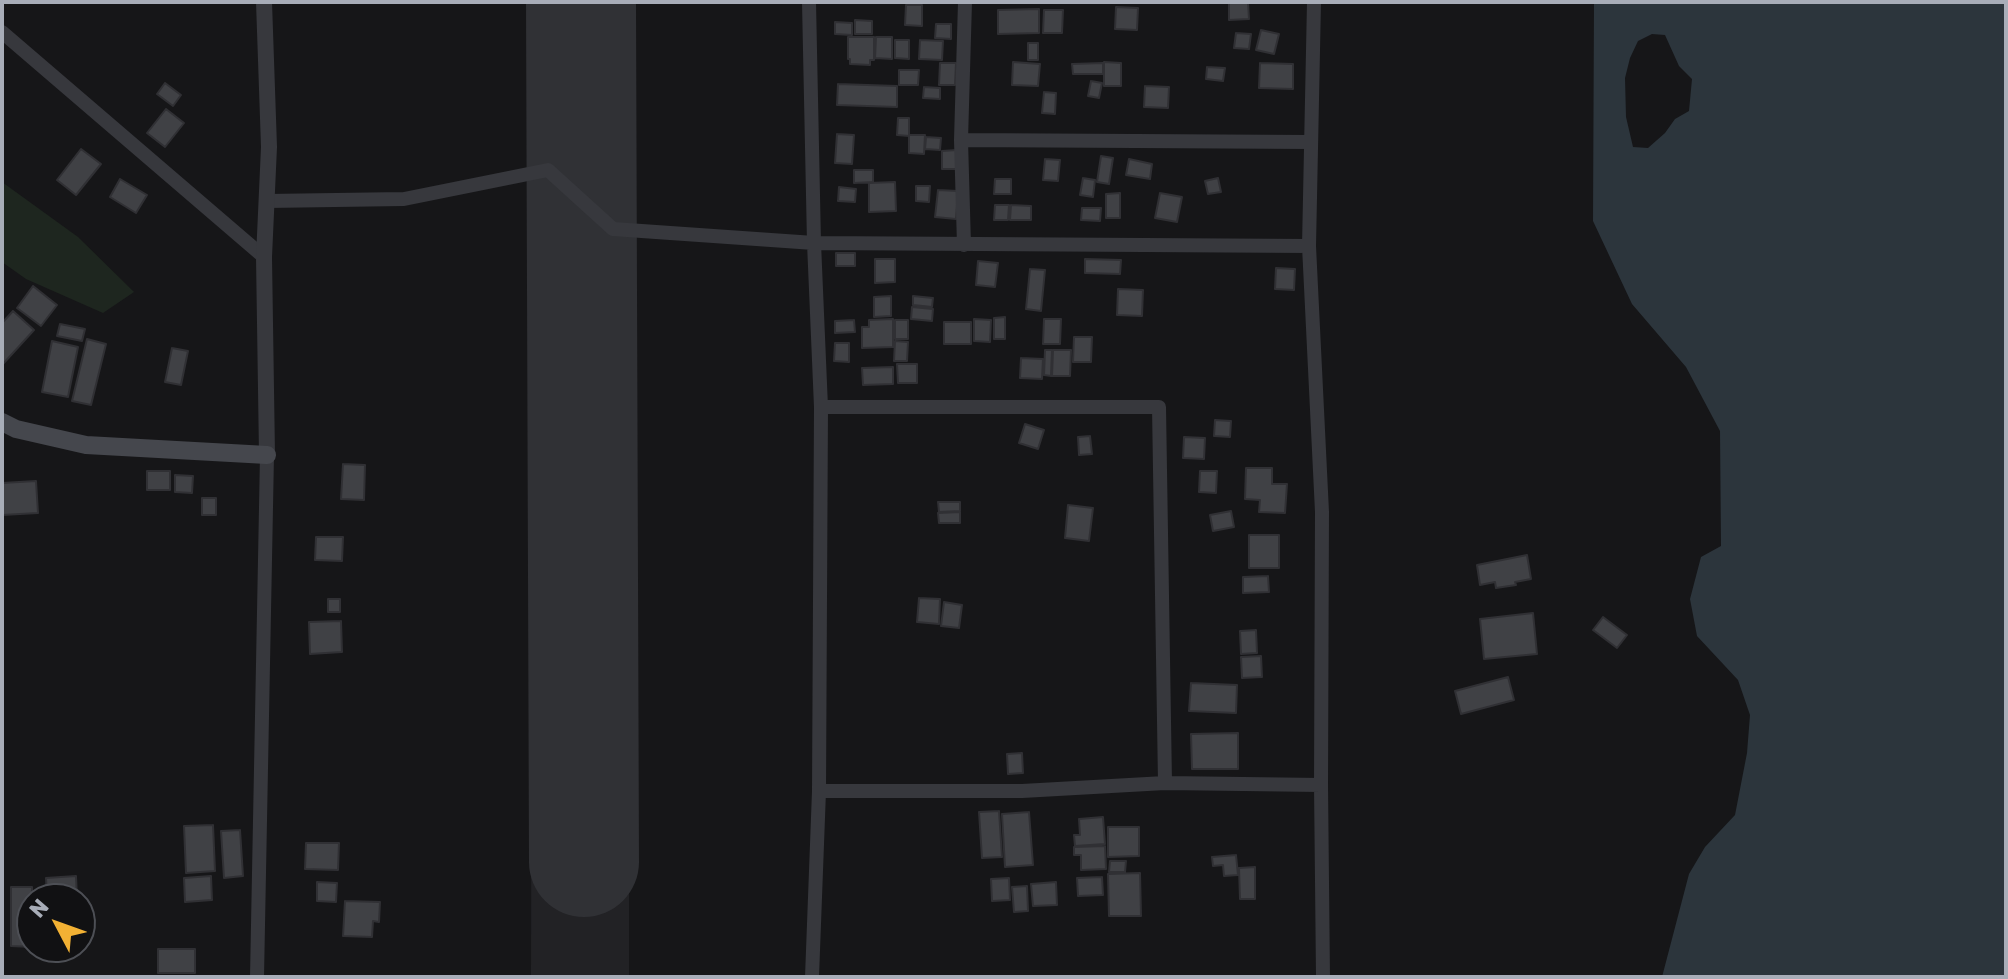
<!DOCTYPE html>
<style>
body{margin:0}
#map{position:relative;width:2008px;height:979px;overflow:hidden;background:#161618;font-family:Rubik,sans-serif}
canvas{display:block}
.frame{position:absolute;inset:0;border:4px solid #a8adb8;pointer-events:none}
.north{position:absolute;left:16px;top:883px;width:80px;height:80px;box-sizing:border-box;background:#111113;border:2px solid #4d4f55;border-radius:50%;rotate:311deg;font-size:22px;font-weight:700;line-height:32px;text-align:center;color:#a8adb8}
.north::after{content:'';display:block;margin:auto;width:28px;height:36px;background:#f2b134;clip-path:polygon(50% 0,100% 100%,50% 72%,0 100%)}
</style>
<div id="map">
<canvas width="2008" height="979"></canvas>
<div class="frame"></div>
<div class="north">N</div>
</div>
<script>
const context = document.querySelector('canvas').getContext('2d');
context.lineJoin = 'round';
function fill(path, color) { context.fillStyle = color; context.fill(path, 'evenodd'); }
const toPath = rows => new Path2D(rows.map(r => 'M' + r).join(''));
function trace(path, color, width, dash) { context.strokeStyle = color; context.lineWidth = width; context.lineCap = dash ? 'butt' : 'round'; context.setLineDash(dash || []); context.stroke(path); }
fill(toPath([
 [533,2,630,2,629,977,531,977]
]), '#222225');
fill(toPath([
 [2,182,78,237,134,292,103,313,26,279,2,262]
]), '#1e261f');
fill(toPath([
 [1594,2,2006,2,2006,977,1662,977,1689,874,1705,847,1735,815,1747,753,1750,715,1738,680,1697,636,1690,599,1701,557,1721,546,1720,431,1686,367,1632,304,1593,221],
 [1652,34,1665,35,1679,66,1692,79,1689,111,1675,119,1665,133,1648,148,1633,147,1626,117,1625,78,1630,58,1638,41]
]), '#2c353c');
trace(toPath([
 [581,2,584,862]
]), '#303135', 110);
const building = toPath([
 [1229,2,1248,2,1249,19,1229,20,1229,2],
 [906,5,922,5,922,26,905,25,906,5],
 [1116,7,1138,8,1137,30,1115,29,1116,7],
 [1039,9,1039,33,998,34,998,10,1039,9],
 [1044,10,1063,10,1062,33,1043,33,1044,10],
 [855,20,872,21,872,34,855,34,855,20],
 [835,22,852,23,852,35,835,34,835,22],
 [936,24,951,24,951,39,935,38,936,24],
 [1261,30,1279,34,1274,54,1256,50,1261,30],
 [1236,33,1251,34,1249,49,1234,48,1236,33],
 [848,37,874,37,874,60,870,60,870,65,850,64,850,59,848,59,848,37],
 [876,37,892,37,892,59,875,58,876,37],
 [895,40,909,40,909,59,895,58,895,40],
 [920,40,943,41,942,60,919,59,920,40],
 [1028,43,1038,43,1038,60,1028,60,1028,43],
 [1013,62,1040,64,1038,86,1012,85,1013,62],
 [1104,62,1121,63,1121,86,1104,86,1104,62],
 [940,63,956,63,955,85,939,85,940,63],
 [1103,63,1103,74,1073,74,1072,64,1103,63],
 [1260,63,1293,64,1293,89,1259,88,1260,63],
 [1207,67,1225,68,1223,81,1206,79,1207,67],
 [899,70,919,70,918,85,899,85,899,70],
 [1091,81,1102,83,1099,98,1088,96,1091,81],
 [165,83,181,95,173,106,157,94,165,83],
 [838,84,897,86,897,107,837,105,838,84],
 [1145,86,1169,87,1168,108,1144,107,1145,86],
 [924,87,940,88,940,99,923,98,924,87],
 [1044,92,1056,93,1055,114,1042,113,1044,92],
 [166,109,184,123,165,147,147,133,166,109],
 [898,118,909,118,909,136,897,135,898,118],
 [837,134,854,135,852,164,835,163,837,134],
 [909,135,925,135,924,154,909,153,909,135],
 [926,137,941,138,940,150,925,149,926,137],
 [81,149,101,164,76,195,57,180,81,149],
 [957,150,957,169,942,169,942,151,957,150],
 [1101,156,1113,158,1109,184,1097,182,1101,156],
 [1045,159,1060,160,1058,181,1043,180,1045,159],
 [1129,159,1152,164,1150,179,1126,175,1129,159],
 [854,170,873,170,873,182,854,183,854,170],
 [1083,178,1095,180,1093,197,1080,195,1083,178],
 [1218,178,1221,192,1208,194,1205,181,1218,178],
 [120,179,147,195,136,213,110,197,120,179],
 [995,179,1011,179,1011,194,994,194,995,179],
 [895,182,896,211,869,212,869,183,895,182],
 [916,186,930,186,929,202,916,201,916,186],
 [839,187,856,189,855,202,838,201,839,187],
 [938,190,958,191,956,219,935,217,938,190],
 [1120,193,1120,218,1106,218,1106,194,1120,193],
 [1160,193,1182,197,1177,222,1155,218,1160,193],
 [995,205,1009,205,1008,220,994,220,995,205],
 [1011,205,1031,206,1031,220,1010,220,1011,205],
 [1082,208,1101,208,1100,221,1081,220,1082,208],
 [836,253,855,253,855,266,836,266,836,253],
 [875,259,895,259,895,282,875,283,875,259],
 [1085,259,1121,260,1120,274,1085,273,1085,259],
 [978,261,998,263,995,287,976,285,978,261],
 [1276,268,1295,269,1294,290,1275,289,1276,268],
 [1030,269,1045,270,1041,311,1026,309,1030,269],
 [33,286,57,305,41,326,17,308,33,286],
 [1118,289,1143,290,1142,316,1117,315,1118,289],
 [891,296,891,316,874,317,874,297,891,296],
 [913,296,933,298,932,307,913,305,913,296],
 [912,307,933,309,932,321,911,319,912,307],
 [13,311,34,330,2,365,2,323,13,311],
 [1005,317,1005,339,994,339,994,318,1005,317],
 [893,319,893,347,862,348,862,327,869,327,869,320,893,319],
 [974,319,991,320,990,342,974,341,974,319],
 [1044,319,1061,319,1060,344,1043,344,1044,319],
 [854,320,855,332,835,333,835,321,854,320],
 [895,320,908,320,908,339,895,339,895,320],
 [944,322,971,322,971,344,944,344,944,322],
 [60,324,85,329,82,341,57,336,60,324],
 [1074,337,1092,337,1091,362,1073,362,1074,337],
 [87,339,106,344,91,405,72,401,87,339],
 [52,341,78,347,68,397,42,392,52,341],
 [895,341,908,342,907,361,894,361,895,341],
 [835,343,849,343,849,362,834,361,835,343],
 [172,348,188,351,181,385,165,382,172,348],
 [1045,350,1052,350,1051,376,1044,375,1045,350],
 [1053,350,1071,350,1070,376,1052,376,1053,350],
 [1021,358,1043,359,1042,379,1020,378,1021,358],
 [897,364,917,364,917,383,898,383,897,364],
 [893,367,893,384,863,385,862,368,893,367],
 [1215,420,1231,421,1230,437,1214,436,1215,420],
 [1025,424,1044,430,1038,449,1019,443,1025,424],
 [1090,436,1092,454,1079,455,1078,437,1090,436],
 [1184,437,1205,438,1204,459,1183,458,1184,437],
 [343,464,365,465,364,500,341,499,343,464],
 [1246,468,1272,468,1272,484,1287,484,1285,513,1259,512,1260,500,1245,499,1246,468],
 [147,471,170,471,170,490,147,490,147,471],
 [1200,471,1217,471,1216,493,1199,492,1200,471],
 [175,475,193,476,192,493,175,492,175,475],
 [36,481,38,513,2,515,2,483,36,481],
 [202,498,216,498,216,515,202,515,202,498],
 [938,502,960,502,960,511,939,512,938,502],
 [1068,505,1093,508,1089,541,1065,538,1068,505],
 [1231,511,1234,527,1213,531,1210,515,1231,511],
 [960,512,960,523,939,523,938,513,960,512],
 [1249,535,1279,535,1279,568,1249,568,1249,535],
 [316,537,343,537,342,561,315,560,316,537],
 [1527,555,1531,579,1515,582,1516,585,1496,588,1495,582,1480,585,1477,565,1527,555],
 [1268,576,1269,592,1243,593,1243,577,1268,576],
 [919,598,940,599,939,624,917,622,919,598],
 [328,599,340,599,340,612,328,612,328,599],
 [944,602,962,605,959,628,941,626,944,602],
 [1533,613,1537,654,1484,659,1480,619,1533,613],
 [1603,617,1627,635,1617,648,1593,630,1603,617],
 [341,621,342,652,310,654,309,622,341,621],
 [1256,630,1257,653,1241,654,1240,631,1256,630],
 [1261,656,1262,677,1242,678,1241,657,1261,656],
 [1508,677,1514,700,1461,714,1455,691,1508,677],
 [1191,683,1237,685,1236,713,1189,711,1191,683],
 [1238,733,1238,769,1192,769,1191,734,1238,733],
 [1022,753,1023,773,1008,774,1007,754,1022,753],
 [999,811,1002,857,982,858,979,812,999,811],
 [1029,812,1033,865,1005,867,1002,814,1029,812],
 [1103,817,1105,844,1075,846,1074,835,1080,835,1079,819,1103,817],
 [213,825,215,871,186,873,184,826,213,825],
 [1108,827,1139,827,1139,856,1108,857,1108,827],
 [240,830,243,876,224,878,221,831,240,830],
 [306,843,339,843,338,870,305,869,306,843],
 [1105,846,1106,869,1081,870,1081,855,1074,855,1074,847,1105,846],
 [1236,855,1238,875,1224,876,1223,865,1213,866,1212,857,1236,855],
 [1110,861,1126,861,1125,872,1109,872,1110,861],
 [1255,867,1255,899,1240,899,1239,868,1255,867],
 [1140,873,1141,916,1109,916,1108,874,1140,873],
 [76,876,77,899,47,899,46,878,76,876],
 [211,876,212,900,185,902,184,878,211,876],
 [1102,877,1103,895,1078,896,1077,878,1102,877],
 [1009,878,1010,900,992,901,991,879,1009,878],
 [317,882,337,883,336,902,317,901,317,882],
 [1056,882,1057,905,1033,906,1031,884,1056,882],
 [1027,886,1028,911,1014,912,1012,887,1027,886],
 [11,887,32,887,32,947,11,946,11,887],
 [345,901,380,902,379,922,373,921,372,937,343,936,345,901],
 [158,949,195,949,195,973,158,973,158,949]
]);
fill(building, '#404145');
trace(building, '#303034', 2);
trace(toPath([
 [809,2,814,243,821,407,819,791,1022,791,1165,783,1321,785],
 [1314,2,1309,246,1322,512,1321,785,1323,977],
 [2,32,264,257],
 [961,140,1310,142],
 [267,201,404,199,548,170,613,229,814,243,1309,246],
 [964,245,961,140,965,2],
 [821,407,1159,407,1165,783],
 [257,977,267,455],
 [812,977,819,791]
]), '#37383d', 14);
trace(toPath([
 [264,2,269,147,264,257,267,455]
]), '#37383d', 16);
trace(toPath([
 [2,422,16,429,86,445,267,455]
]), '#45474d', 18);
</script>
